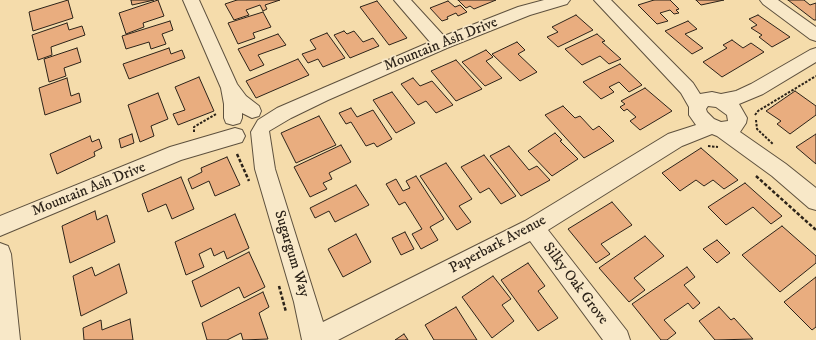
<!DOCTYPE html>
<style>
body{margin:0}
canvas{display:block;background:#f5dcab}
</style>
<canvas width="816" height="340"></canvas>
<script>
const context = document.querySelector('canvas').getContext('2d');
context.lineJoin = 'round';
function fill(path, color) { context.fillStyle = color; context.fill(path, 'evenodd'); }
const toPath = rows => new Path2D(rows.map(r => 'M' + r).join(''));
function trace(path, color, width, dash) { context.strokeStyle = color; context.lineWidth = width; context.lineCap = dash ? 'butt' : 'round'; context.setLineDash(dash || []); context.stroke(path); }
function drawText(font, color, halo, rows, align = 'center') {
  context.font = font + ' "IM FELL DW Pica",serif'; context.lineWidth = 3.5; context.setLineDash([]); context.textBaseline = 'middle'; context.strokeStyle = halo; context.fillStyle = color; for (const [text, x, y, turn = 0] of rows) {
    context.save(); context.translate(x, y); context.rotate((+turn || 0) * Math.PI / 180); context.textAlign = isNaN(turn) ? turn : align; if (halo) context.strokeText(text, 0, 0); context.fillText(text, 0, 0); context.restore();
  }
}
const building = toPath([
 [68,0,73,18,33,31,29,12,68,0],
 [131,0,154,0,132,5,131,0],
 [158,0,164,16,143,23,144,27,126,34,119,13,158,0],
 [237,0,280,0,265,5,267,9,263,11,260,5,246,10,249,15,234,20,225,4,237,0],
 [458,0,496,0,474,9,470,6,466,8,458,0],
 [654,0,670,0,679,9,676,10,679,13,674,14,670,10,660,13,668,21,657,24,638,5,654,0],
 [696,0,724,0,701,5,696,0],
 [788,0,804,0,810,5,816,3,816,20,814,20,788,0],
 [377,1,407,38,389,45,360,7,377,1],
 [448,1,455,7,460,5,467,12,458,16,456,13,447,17,448,19,442,21,430,8,448,1],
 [263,12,271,27,253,33,255,38,238,44,228,23,263,12],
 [576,15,593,30,558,47,547,37,558,32,552,27,576,15],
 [758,15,790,37,772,47,759,37,762,35,751,28,757,25,749,19,758,15],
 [170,21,173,30,162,34,166,44,151,49,149,42,126,49,122,36,170,21],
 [688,21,697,29,685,34,703,48,692,54,665,31,688,21],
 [67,23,69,30,82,26,85,35,51,47,52,55,38,60,32,35,67,23],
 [344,31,347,34,354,31,363,42,373,38,379,46,350,58,334,35,344,31],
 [327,33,345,58,323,67,318,59,308,63,302,54,316,49,310,40,327,33],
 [278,34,286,45,258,55,264,65,250,71,238,49,278,34],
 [597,34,605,41,602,42,621,59,609,64,600,56,582,65,565,49,597,34],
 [732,40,743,48,751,43,764,52,722,77,703,62,727,48,723,45,732,40],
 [517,42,525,50,518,54,537,72,520,81,492,54,517,42],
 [77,48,81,62,64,68,66,76,49,82,44,59,77,48],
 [169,48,171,54,182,50,185,58,129,79,123,64,169,48],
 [486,50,493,57,486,61,502,78,485,86,462,62,486,50],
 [298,59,309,75,256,98,246,81,298,59],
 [456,60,482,89,456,101,431,71,456,60],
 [620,64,642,85,629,92,619,82,609,87,614,92,601,99,583,82,620,64],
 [199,77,214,111,178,125,173,114,185,110,175,87,199,77],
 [67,78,71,96,79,93,81,102,45,115,39,88,67,78],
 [413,78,420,86,432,81,453,105,436,113,426,101,418,105,401,84,413,78],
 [645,88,672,111,640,130,630,121,636,117,627,109,624,111,620,107,625,104,621,101,645,88],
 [795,91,816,106,816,115,790,134,777,124,781,121,766,111,795,91],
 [392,92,415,123,396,133,373,100,392,92],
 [158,93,168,119,151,126,154,136,140,142,128,105,158,93],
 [563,106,575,118,580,116,593,130,599,126,614,141,584,158,545,115,563,106],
 [351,108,357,117,373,110,392,139,377,147,374,143,366,146,351,122,346,124,339,113,351,108],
 [319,116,336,145,296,163,281,133,319,116],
 [555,133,562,140,560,141,578,159,552,176,528,151,555,133],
 [132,134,134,143,121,148,119,139,132,134],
 [816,134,816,164,796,147,816,134],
 [90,136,92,142,99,139,102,148,94,152,95,156,57,174,50,154,90,136],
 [341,145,351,162,329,173,332,179,323,183,327,189,310,197,294,167,341,145],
 [509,146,529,170,537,166,550,180,521,196,490,156,509,146],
 [701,148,738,180,724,189,713,180,704,186,696,180,680,191,662,173,701,148],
 [484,155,516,196,501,204,489,188,480,193,461,167,484,155],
 [227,157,240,185,215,196,209,181,192,189,188,179,202,172,201,168,227,157],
 [446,163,472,199,459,206,471,222,457,230,420,176,446,163],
 [416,176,444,219,430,227,438,240,421,249,412,234,422,229,405,202,399,205,386,184,396,179,403,191,410,188,406,181,416,176],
 [181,177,194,209,172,219,166,204,148,212,142,194,181,177],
 [745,183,782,216,771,224,753,207,726,225,708,207,745,183],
 [356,185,369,205,335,222,329,211,315,218,310,208,356,185],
 [612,202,632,225,601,244,610,254,596,263,568,229,612,202],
 [95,211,97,220,107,215,115,242,70,263,62,226,95,211],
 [235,214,249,248,227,259,224,251,214,256,211,248,199,254,204,267,186,275,175,242,235,214],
 [782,226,816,256,816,263,780,292,742,255,782,226],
 [405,232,414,249,401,255,392,238,405,232],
 [356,234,371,262,343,277,328,249,356,234],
 [645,236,664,256,634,278,645,290,629,302,599,268,645,236],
 [717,240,730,253,717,263,703,249,717,240],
 [249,252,265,287,244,298,239,287,201,307,192,281,249,252],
 [528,263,545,286,538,291,558,318,538,331,501,280,528,263],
 [119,264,127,293,81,316,73,276,92,267,95,276,119,264],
 [687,267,695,277,684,285,700,303,693,309,688,303,664,320,676,333,667,340,661,340,632,304,687,267],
 [493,276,511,299,502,305,514,321,492,338,462,297,493,276],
 [816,277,816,327,812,330,784,302,816,277],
 [263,292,269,307,259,313,268,339,243,340,241,333,227,340,207,340,202,323,263,292],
 [456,307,477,340,434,340,425,325,456,307],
 [719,307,731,320,734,318,753,339,715,340,699,321,719,307],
 [130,319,133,340,84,340,83,328,101,320,102,330,130,319],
 [404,334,408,340,395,340,404,334]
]);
fill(building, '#e9ad7f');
trace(building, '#2c2319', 1);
const minor = toPath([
 [183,0,199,0,237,84,246,96,259,106,261,111,259,116,252,118,242,113,242,118,240,123,233,125,226,123,224,118,224,104,221,88,183,0],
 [394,0,411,0,444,36,518,7,544,0,570,0,567,4,530,15,447,48,328,100,291,118,269,131,275,169,323,322,525,221,668,134,696,125,689,115,689,107,681,93,594,0,611,0,693,83,700,94,712,92,721,94,736,91,751,84,810,50,816,48,816,62,763,94,739,104,747,118,746,123,740,132,786,164,816,188,816,210,809,208,772,176,717,136,712,134,682,146,548,230,627,331,630,340,603,340,530,241,338,340,302,340,294,302,255,169,251,132,258,120,277,108,430,42,394,0],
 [708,106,716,107,727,115,728,121,721,122,714,119,707,112,706,109,708,106],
 [760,0,778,0,816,27,816,41,810,39,763,4,760,0],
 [235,128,242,130,245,136,242,142,181,160,0,236,0,216,170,147,235,128],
 [0,243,8,246,11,254,20,340,0,340,0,243]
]);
trace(minor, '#5e513e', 2);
trace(toPath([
 [755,115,758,111,816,76],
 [756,120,757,129,773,144],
 [194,132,194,127,216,114],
 [708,146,718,147]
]), '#2c2319', 2, [2.5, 1.5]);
trace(toPath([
 [237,154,249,181],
 [756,176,816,230],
 [279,286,286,312]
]), '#2c2319', 2.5, [3.5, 2]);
fill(minor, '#f8e8c8');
drawText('15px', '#2c2319', '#f8e8c8', [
 ["Mountain Ash Drive",441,45,-22],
 ["Mountain Ash Drive",89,190,-22],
 ["Paperbark Avenue",498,245,-28],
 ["Sugargum Way",291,254,73],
 ["Silky Oak Grove",575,284,53]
]);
</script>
